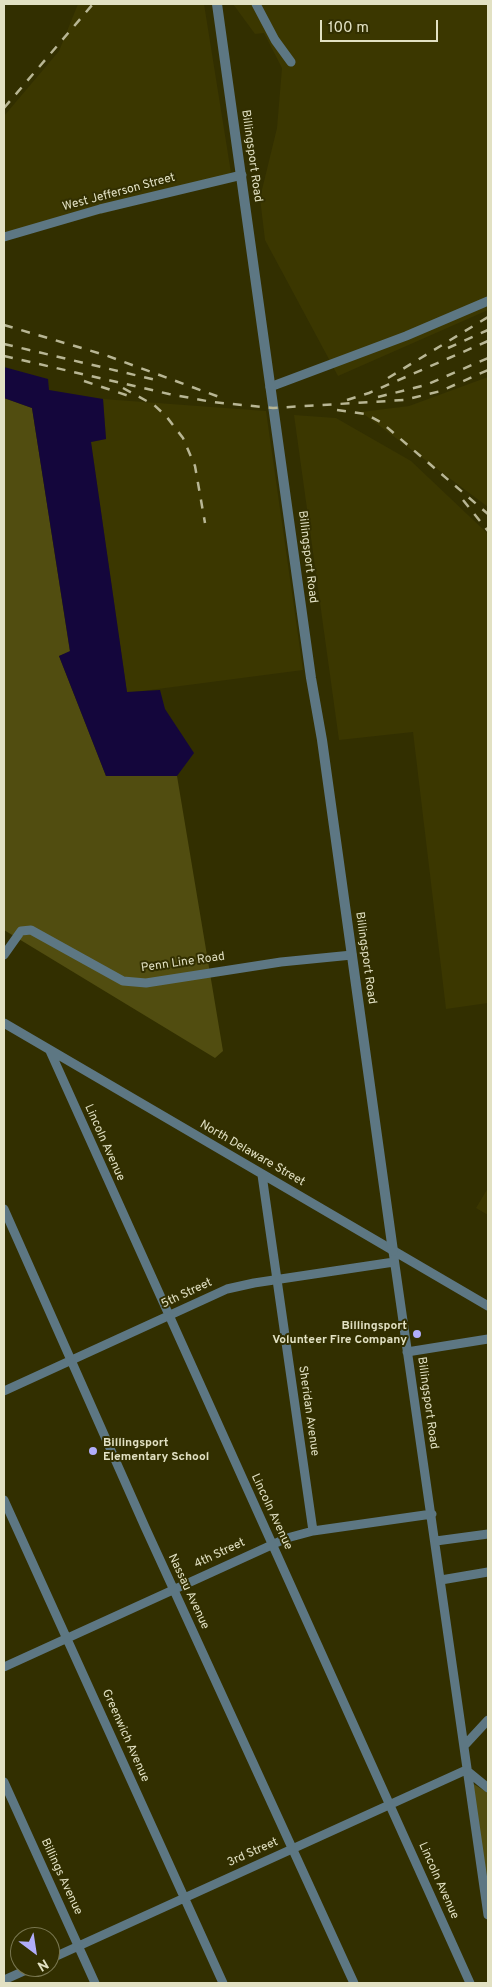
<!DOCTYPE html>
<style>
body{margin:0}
#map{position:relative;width:492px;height:1987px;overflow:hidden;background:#322f00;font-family:Overpass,sans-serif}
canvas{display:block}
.frame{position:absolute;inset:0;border:5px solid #e2e1c3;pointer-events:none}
.north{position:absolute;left:10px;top:1927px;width:50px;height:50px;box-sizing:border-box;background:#322f00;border:1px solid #78764e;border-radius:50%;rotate:149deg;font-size:14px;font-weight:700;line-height:20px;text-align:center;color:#e2e1c3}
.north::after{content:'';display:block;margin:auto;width:18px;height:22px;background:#b1adfa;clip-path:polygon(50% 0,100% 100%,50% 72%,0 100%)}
.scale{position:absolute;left:320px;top:20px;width:118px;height:22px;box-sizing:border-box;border:2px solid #e2e1c3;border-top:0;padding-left:6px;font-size:15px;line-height:18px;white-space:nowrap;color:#e2e1c3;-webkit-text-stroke:4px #322f00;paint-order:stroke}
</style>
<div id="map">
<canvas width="492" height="1987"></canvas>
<div class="frame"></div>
<div class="north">N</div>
<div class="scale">100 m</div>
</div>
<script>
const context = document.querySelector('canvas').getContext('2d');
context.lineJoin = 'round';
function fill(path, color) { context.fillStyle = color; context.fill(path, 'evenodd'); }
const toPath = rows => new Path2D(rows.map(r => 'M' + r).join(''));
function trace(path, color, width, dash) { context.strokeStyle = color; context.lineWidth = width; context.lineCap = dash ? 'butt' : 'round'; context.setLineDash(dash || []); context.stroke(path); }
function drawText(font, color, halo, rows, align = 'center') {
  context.font = font + ' Overpass,sans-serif'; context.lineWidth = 4; context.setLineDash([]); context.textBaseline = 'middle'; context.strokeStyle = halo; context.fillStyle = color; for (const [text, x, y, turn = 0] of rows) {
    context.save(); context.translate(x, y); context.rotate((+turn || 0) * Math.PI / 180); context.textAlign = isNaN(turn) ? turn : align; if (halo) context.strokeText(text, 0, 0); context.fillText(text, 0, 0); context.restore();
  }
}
fill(toPath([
 [78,4,204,4,232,179,4,240,4,116,59,51],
 [233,4,488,4,488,310,338,376,265,240,260,198,277,128,282,68,264,33,255,34],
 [488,377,488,507,361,412,409,406],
 [103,399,266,411,303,670,127,693,91,442,106,439],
 [294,415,336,418,411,461,487,533,488,531,488,1003,446,1009,413,732,339,740],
 [488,1188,488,1215,476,1208]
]), '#3b3700');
fill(toPath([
 [4,398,32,408,70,652,59,656,106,776,177,776,223,1051,215,1058,4,930],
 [469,1781,488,1793,488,1908]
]), '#514d10');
fill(toPath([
 [4,367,48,379,49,390,103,399,106,439,91,442,127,692,160,690,165,709,194,753,177,776,106,776,59,656,70,651,32,408,4,398]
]), '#14063c');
trace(toPath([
 [256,4,275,40,291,62],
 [4,237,100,209,242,175],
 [270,387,406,336,488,301],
 [4,955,21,931,31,930,123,981,146,983,281,962,352,955],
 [4,1023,488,1306],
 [50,1051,470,1983],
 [262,1175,313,1531],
 [4,1209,145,1527,354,1983],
 [393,1251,488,1915],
 [407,1352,488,1339],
 [4,1391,227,1289,254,1283,394,1262],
 [4,1500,223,1983],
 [436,1541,488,1534],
 [441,1580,488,1572],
 [4,1667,287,1538,313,1531,432,1514],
 [464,1746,488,1720],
 [4,1782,95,1983],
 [50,1959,466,1770,488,1788],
 [4,1980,33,1967]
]), '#5d7783', 9);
trace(toPath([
 [217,4,311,678,322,740,393,1251]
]), '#5d7783', 10);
trace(toPath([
 [4,108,93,4],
 [4,325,105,355,222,398],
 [4,344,156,380],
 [448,348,488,330],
 [4,356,169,394,212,402,273,408,404,400,441,391,488,370],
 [388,378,488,317],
 [84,381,129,396],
 [123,388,154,405,166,416,183,438,195,466,205,523],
 [378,397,426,385,488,358],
 [347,400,369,393,488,341],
 [337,410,366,414,382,423,488,514],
 [463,500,488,531]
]), '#b8b694', 2.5, [9, 9]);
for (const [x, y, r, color] of [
 [417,1334,5,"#b1adfa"],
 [93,1451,5,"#b1adfa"]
]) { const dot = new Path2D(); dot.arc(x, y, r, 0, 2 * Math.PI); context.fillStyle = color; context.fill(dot); trace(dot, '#322f00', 2); }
drawText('12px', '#e2e1c3', '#322f00', [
 ["Billingsport Road",251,156,82],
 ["West Jefferson Street",119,193,-15],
 ["Billingsport Road",307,557,83],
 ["Billingsport Road",365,958,82],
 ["Penn Line Road",183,963,-8],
 ["Lincoln Avenue",104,1143,66],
 ["North Delaware Street",252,1154,30],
 ["5th Street",187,1294,-25],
 ["Billingsport Road",427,1403,82],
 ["Sheridan Avenue",308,1411,82],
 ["Lincoln Avenue",271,1512,65],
 ["4th Street",220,1554,-25],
 ["Nassau Avenue",188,1592,65],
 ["Greenwich Avenue",125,1736,66],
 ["3rd Street",253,1853,-24],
 ["Billings Avenue",61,1877,65],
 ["Lincoln Avenue",438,1881,66]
]);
drawText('bold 12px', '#e2e1c3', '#322f00', [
 ["Billingsport",407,1327],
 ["Volunteer Fire Company",407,1341],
 ["Billingsport",103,1444,"left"],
 ["Elementary School",103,1458,"left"]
], 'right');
</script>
